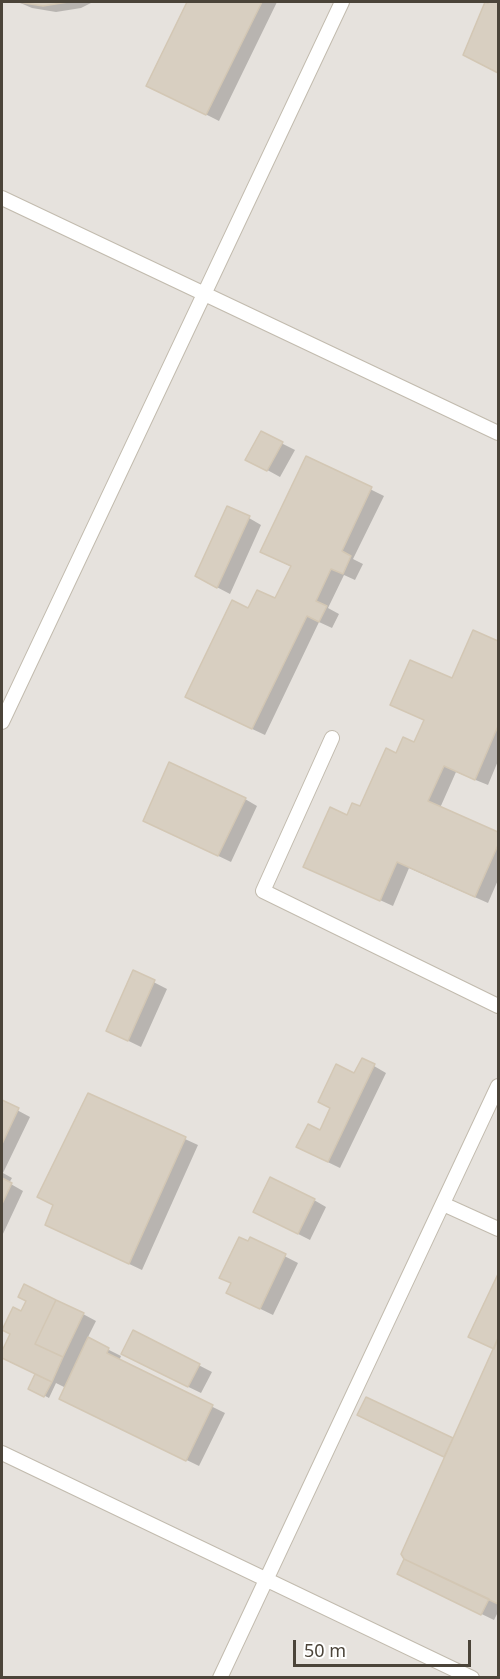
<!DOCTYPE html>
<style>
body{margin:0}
#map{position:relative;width:500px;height:1679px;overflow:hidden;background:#f6f3ec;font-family:"Noto Sans",sans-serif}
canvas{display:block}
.frame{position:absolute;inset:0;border:3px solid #4b4439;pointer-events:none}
.scale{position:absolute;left:293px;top:1640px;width:178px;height:27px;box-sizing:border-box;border:3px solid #4b4439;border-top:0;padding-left:8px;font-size:18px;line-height:21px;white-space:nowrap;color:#4b4439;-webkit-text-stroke:4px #fff;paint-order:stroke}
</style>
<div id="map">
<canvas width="500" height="1679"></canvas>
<div class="frame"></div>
<div class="scale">50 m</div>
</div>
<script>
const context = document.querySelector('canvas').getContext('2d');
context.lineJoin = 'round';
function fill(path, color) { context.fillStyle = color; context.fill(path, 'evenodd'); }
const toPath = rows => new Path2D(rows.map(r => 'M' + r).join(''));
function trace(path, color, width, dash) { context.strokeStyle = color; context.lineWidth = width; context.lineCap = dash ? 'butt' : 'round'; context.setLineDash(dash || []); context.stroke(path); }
fill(toPath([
 [2,2,498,2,498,1677,2,1678]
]), '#e6e2dd');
fill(toPath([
 [18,2,93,2,81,8,56,12,32,8],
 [189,2,277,2,219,121,148,85],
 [491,2,498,2,498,72,477,62],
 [261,433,295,450,280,477,260,466],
 [307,458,384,496,353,559,363,564,355,580,344,575,328,608,339,614,332,628,319,622,265,735,199,704,249,610,276,600,292,567,274,558],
 [249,518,261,525,230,594,209,583],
 [474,632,498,642,498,761,488,785,456,772,440,808,498,833,498,880,488,903,409,868,393,906,305,866,348,817,361,808,397,755,415,744,425,721,392,704,452,680],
 [245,799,257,806,231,862,158,827],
 [134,972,167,989,141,1047,108,1031],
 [374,1066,386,1073,340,1168,311,1154,321,1132,355,1075],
 [89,1095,198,1145,142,1270,59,1231,55,1205],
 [2,1102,30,1117,3,1173,12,1178,9,1183,23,1191,2,1236],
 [314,1200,326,1207,310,1240,255,1212],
 [251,1239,298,1263,273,1315,240,1299,249,1244],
 [498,1278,498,1612,494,1620,411,1580,446,1458,371,1422,367,1398,454,1440,495,1349,470,1337],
 [22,1313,83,1314,96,1321,87,1339,121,1356,119,1361,225,1413,199,1466,61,1399,66,1388,56,1383,49,1398,30,1388,37,1374,2,1356],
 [134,1332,212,1372,201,1393,135,1361]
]), '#0003');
const building = toPath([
 [18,2,17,2,68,2,43,6,18,2],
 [187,2,262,2,206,115,146,86,187,2],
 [485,2,488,3,489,2,498,2,498,73,463,55,485,2],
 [261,431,283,442,267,471,245,460,261,431],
 [306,456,372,487,342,551,351,556,343,574,331,569,316,601,327,606,319,622,307,616,252,729,185,697,232,600,248,608,257,590,275,598,291,566,260,552,306,456],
 [227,506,250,516,217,588,195,576,227,506],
 [473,630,498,641,498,726,475,780,444,766,428,801,498,832,498,845,475,897,397,862,380,901,303,867,330,807,347,815,352,803,360,806,386,748,396,753,403,737,414,742,424,720,390,705,410,660,452,678,473,630],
 [169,762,246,798,218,856,143,821,169,762],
 [133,970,155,980,128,1041,106,1031,133,970],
 [362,1058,375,1064,328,1162,296,1147,308,1124,320,1130,330,1108,318,1102,336,1064,354,1073,362,1058],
 [88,1093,186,1137,129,1264,45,1225,53,1205,37,1197,88,1093],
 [2,1100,19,1108,2,1144,2,1100],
 [270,1177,315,1199,298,1234,253,1212,270,1177],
 [2,1178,12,1183,2,1204,2,1178],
 [239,1237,248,1241,250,1237,286,1254,260,1309,226,1293,231,1283,219,1278,239,1237],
 [498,1274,498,1338,494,1349,468,1337,498,1274],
 [24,1284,56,1300,35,1344,63,1357,52,1382,2,1358,2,1351,10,1334,2,1330,13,1307,21,1311,26,1301,18,1297,24,1284],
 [56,1300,84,1313,63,1357,35,1344,56,1300],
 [133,1330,200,1364,188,1387,121,1354,133,1330],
 [88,1337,109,1348,107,1353,213,1405,186,1461,59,1399,88,1337],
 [498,1338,498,1604,404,1559,401,1554,498,1338],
 [35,1374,52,1382,44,1397,28,1389,35,1374],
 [366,1397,453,1438,444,1457,357,1415,366,1397],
 [404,1559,489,1599,481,1615,397,1574,404,1559]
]);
fill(building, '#d8cfc1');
trace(building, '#d3c7b4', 1.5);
const lane = toPath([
 [2,198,498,433],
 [2,722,342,2],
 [332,738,263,891,498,1006],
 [443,1204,498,1229],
 [2,1453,472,1678],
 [220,1678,498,1086]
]);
trace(lane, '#c2bbae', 16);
trace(lane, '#fff', 14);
</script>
